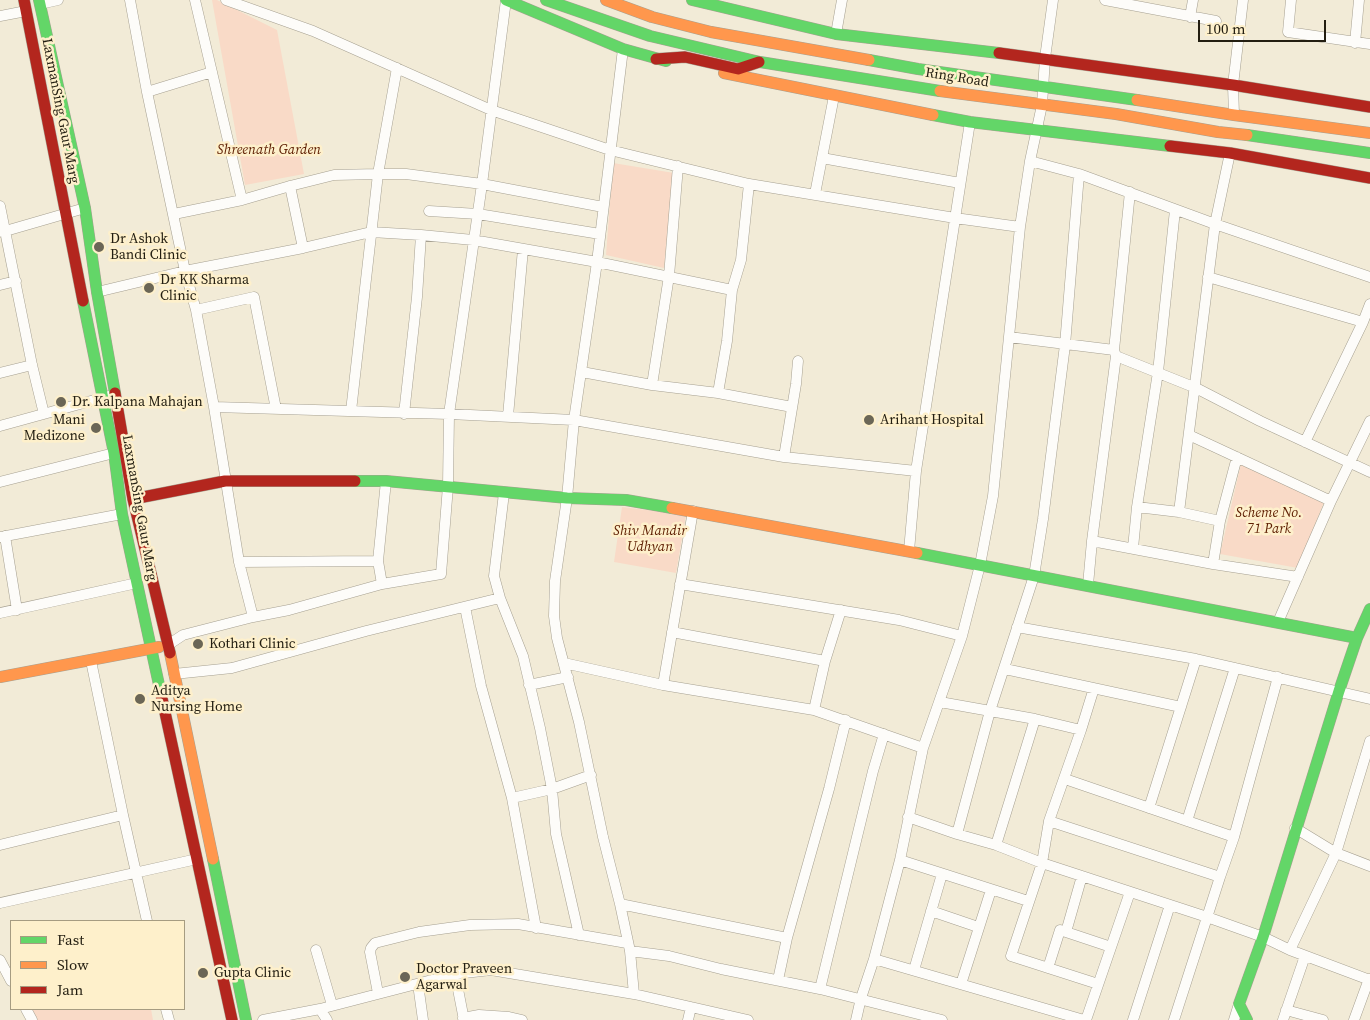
<!DOCTYPE html>
<style>
body{margin:0}
#map{position:relative;width:1370px;height:1020px;overflow:hidden;background:#f2ebd7;font-family:"Source Serif 4",serif}
canvas{display:block}
.legend{position:absolute;left:10px;top:920px;width:175px;height:90px;box-sizing:border-box;background:#fef0cb;border:1px solid #a69c81;margin:0;padding:6px 9px;list-style:none;font-size:15px;color:#231e11}
.legend li{display:flex;align-items:center;gap:10px;height:25px}
.legend b{width:25px;border:1px solid #a69c81}
.scale{position:absolute;left:1198px;top:20px;width:128px;height:22px;box-sizing:border-box;border:2px solid #231e11;border-top:0;padding-left:6px;font-size:15px;line-height:18px;white-space:nowrap;color:#231e11;-webkit-text-stroke:4px #fef0cb;paint-order:stroke}
</style>
<div id="map">
<canvas width="1370" height="1020"></canvas>
<ul class="legend">
<li><b style="height:6px;background:#63d668"></b>Fast</li>
<li><b style="height:6px;background:#ff974d"></b>Slow</li>
<li><b style="height:6px;background:#b3261e"></b>Jam</li>
</ul>
<div class="scale">100 m</div>
</div>
<script>
const context = document.querySelector('canvas').getContext('2d');
context.lineJoin = 'round';
function fill(path, color) { context.fillStyle = color; context.fill(path, 'evenodd'); }
const toPath = rows => new Path2D(rows.map(r => 'M' + r).join(''));
function trace(path, color, width, dash) { context.strokeStyle = color; context.lineWidth = width; context.lineCap = dash ? 'butt' : 'round'; context.setLineDash(dash || []); context.stroke(path); }
function drawText(font, color, halo, rows, align = 'center') {
  context.font = font + ' "Source Serif 4",serif'; context.lineWidth = 5; context.setLineDash([]); context.textBaseline = 'middle'; context.strokeStyle = halo; context.fillStyle = color; for (const [text, x, y, turn = 0] of rows) {
    context.save(); context.translate(x, y); context.rotate((+turn || 0) * Math.PI / 180); context.textAlign = isNaN(turn) ? turn : align; if (halo) context.strokeText(text, 0, 0); context.fillText(text, 0, 0); context.restore();
  }
}
fill(toPath([
 [212,0,217,0,277,30,304,174,245,185],
 [613,163,674,173,664,268,606,255],
 [1241,464,1324,502,1298,568,1220,554],
 [622,507,686,515,676,573,614,562],
 [28,1009,151,1009,153,1020,33,1020]
]), '#f9dac7');
const street = toPath([
 [130,0,147,92,185,271,196,310,214,407,239,562,253,617],
 [195,0,242,200],
 [226,0,313,31,491,110,610,150,749,184,955,218,1020,227],
 [1105,0,1216,21],
 [1291,0,1288,32,1370,44],
 [40,4,58,0],
 [0,16,26,11],
 [1190,17,1193,0],
 [836,34,842,0],
 [1355,43,1359,0],
 [623,49,597,262,574,420,567,498,555,581,554,616,557,638,579,722,603,837,620,904,630,951,634,994],
 [147,92,212,72],
 [1234,115,1233,85,1243,0],
 [822,158,960,183],
 [1030,161,1079,174,1215,224,1370,277],
 [290,186,303,248],
 [815,194,834,96],
 [0,206,32,365,44,414],
 [429,211,478,214,600,234],
 [174,214,242,200,290,186,334,175,378,174,406,174,482,184,603,207],
 [2,232,85,208],
 [1208,277,1363,322,1370,304],
 [0,285,16,281],
 [97,292,185,271,303,248,371,232,421,235,473,240,597,262,732,290],
 [196,310,254,297,276,409],
 [1009,337,1114,350,1116,356,1196,388,1260,421,1370,472],
 [1114,350,1130,192],
 [582,372,652,385,718,393,792,407],
 [0,373,32,365],
 [652,385,669,276,678,166],
 [718,393,727,341,732,290,741,260,749,184],
 [214,407,449,414,574,420,784,457,916,471],
 [351,411,378,174,397,68],
 [404,414,417,297,421,235],
 [508,416,523,249],
 [0,426,109,396],
 [1189,435,1331,501],
 [1305,442,1363,322],
 [784,457,796,384,798,361],
 [0,482,114,453],
 [504,493,494,576,500,598,523,656,540,728,552,789,556,834,579,935],
 [1137,507,1179,512,1220,521],
 [1179,512,1215,224,1230,153],
 [5,536,17,610],
 [0,537,122,514],
 [1092,541,1213,564,1298,577],
 [1133,548,1137,507,1158,372,1175,210],
 [909,551,916,471,970,122],
 [239,562,378,561],
 [1213,564,1220,521,1237,457],
 [382,584,378,561,386,481],
 [680,584,899,620,962,636],
 [1088,585,1092,541,1116,356],
 [465,607,481,686,512,798,536,928],
 [0,613,137,583],
 [1278,622,1331,501,1370,421],
 [1017,627,1196,659,1370,699],
 [672,632,825,661],
 [168,645,183,635,253,617,289,610,382,584,441,574,448,486,449,414,482,184,506,0],
 [91,661,123,815],
 [564,663,663,685,814,710,923,748],
 [1005,669,1181,707],
 [174,674,232,668,366,631,500,598],
 [529,685,568,677],
 [663,685,693,511],
 [1094,688,1081,730,1049,821,1042,863,1011,956,1098,984],
 [940,702,1035,719,1081,730],
 [814,710,825,661,841,610],
 [1065,779,1234,837],
 [512,798,552,789,591,775],
 [1149,808,1196,659],
 [908,817,957,834,996,845,1042,863,1207,917,1263,937,1290,950,1370,980],
 [1049,821,1220,877],
 [1187,821,1235,668],
 [1295,828,1336,853,1370,866],
 [957,834,990,711,1034,576,1043,519,1065,345,1079,174],
 [0,845,123,815,147,921],
 [996,845,1035,719],
 [900,860,1028,901],
 [0,903,197,859],
 [620,904,787,938],
 [931,911,978,927],
 [1066,932,1082,876],
 [316,950,332,1005],
 [1290,950,1336,853,1370,741],
 [630,951,669,956,721,969,820,989,942,1020],
 [874,959,1084,1020],
 [0,960,11,981],
 [1048,968,1060,930,1111,947],
 [914,970,942,874],
 [455,974,464,1020],
 [778,980,787,938,829,789,846,720],
 [418,984,423,1020],
 [961,984,991,890],
 [820,989,873,771,884,734],
 [378,993,370,952,371,948,375,943,419,932,470,925,518,924,627,943],
 [26,1009,32,1020],
 [166,1009,169,1020],
 [320,1009,327,1020],
 [1286,1010,1323,1020],
 [463,1018,479,1015,509,1017,522,1020],
 [263,1020,320,1009,455,974,491,970,634,994,748,1020],
 [688,1020,691,1007],
 [856,1020,861,998,874,959,900,860,923,748,962,636,980,565,993,496,1020,227,1030,161,1042,105,1045,58,1053,0],
 [1086,1020,1130,892],
 [1133,1020,1170,905],
 [1174,1020,1220,877,1234,837,1278,677],
 [1234,1020,1239,1004],
 [1283,1020,1305,956],
 [1354,1020,1369,979]
]);
const fast = toPath([
 [39,0,85,208,97,292,115,393],
 [506,0,623,49,666,61],
 [546,0,650,36,760,62,940,91],
 [692,0,836,34,999,53],
 [869,60,918,69,1137,100],
 [933,115,970,122,1170,146],
 [1247,135,1370,153],
 [83,301,114,453,122,514,161,694],
 [355,481,386,481,567,498,626,500,672,508],
 [917,553,1357,638],
 [213,859,246,1020],
 [1247,1020,1239,1004,1263,937,1339,691,1357,638,1370,609]
]);
const slow = toPath([
 [606,0,652,17,711,32,869,60],
 [724,73,933,115],
 [940,91,1116,114,1218,132,1247,135],
 [1137,100,1234,115,1370,133],
 [672,508,917,553],
 [170,653,213,859],
 [0,677,159,647]
]);
const jam = toPath([
 [24,0,83,301],
 [999,53,1233,85,1370,107],
 [656,59,685,57,738,69,759,62],
 [1170,146,1230,153,1370,178],
 [115,393,133,499,170,653],
 [133,499,225,481,355,481],
 [161,694,232,1020]
]);
trace(street, '#a6a091', 11);
trace(fast, '#a6a091', 12);
trace(slow, '#a6a091', 12);
trace(jam, '#a6a091', 12);
trace(street, '#fdfcf9', 10);
trace(fast, '#63d668', 11);
trace(slow, '#ff974d', 11);
trace(jam, '#b3261e', 11);
for (const [x, y, r, color] of [
 [99,247,6,"#6b6656"],
 [149,288,6,"#6b6656"],
 [61,402,6,"#6b6656"],
 [869,420,6,"#6b6656"],
 [96,428,6,"#6b6656"],
 [198,644,6,"#6b6656"],
 [140,699,6,"#6b6656"],
 [203,973,6,"#6b6656"],
 [405,977,6,"#6b6656"]
]) { const dot = new Path2D(); dot.arc(x, y, r, 0, 2 * Math.PI); context.fillStyle = color; context.fill(dot); trace(dot, '#fef0cb', 2); }
drawText('14px', '#231e11', '#fef0cb', [
 ["Ring Road",957,78,9],
 ["LaxmanSing Gaur Marg",60,111,79],
 ["LaxmanSing Gaur Marg",139,508,80]
]);
drawText('italic 14px', '#5e1e02', '#fef0cb', [
 ["Shreenath Garden",269,150],
 ["Scheme No.",1269,513],
 ["71 Park",1269,529],
 ["Shiv Mandir",650,531],
 ["Udhyan",650,547]
]);
drawText('14px', '#231e11', '#fef0cb', [
 ["Dr Ashok",110,239],
 ["Bandi Clinic",110,255],
 ["Dr KK Sharma",160,280],
 ["Clinic",160,296],
 ["Dr. Kalpana Mahajan",72,402],
 ["Mani",85,420,"right"],
 ["Medizone",85,436,"right"],
 ["Arihant Hospital",880,420],
 ["Kothari Clinic",209,644],
 ["Aditya",151,691],
 ["Nursing Home",151,707],
 ["Doctor Praveen",416,969],
 ["Agarwal",416,985],
 ["Gupta Clinic",214,973]
], 'left');
</script>
